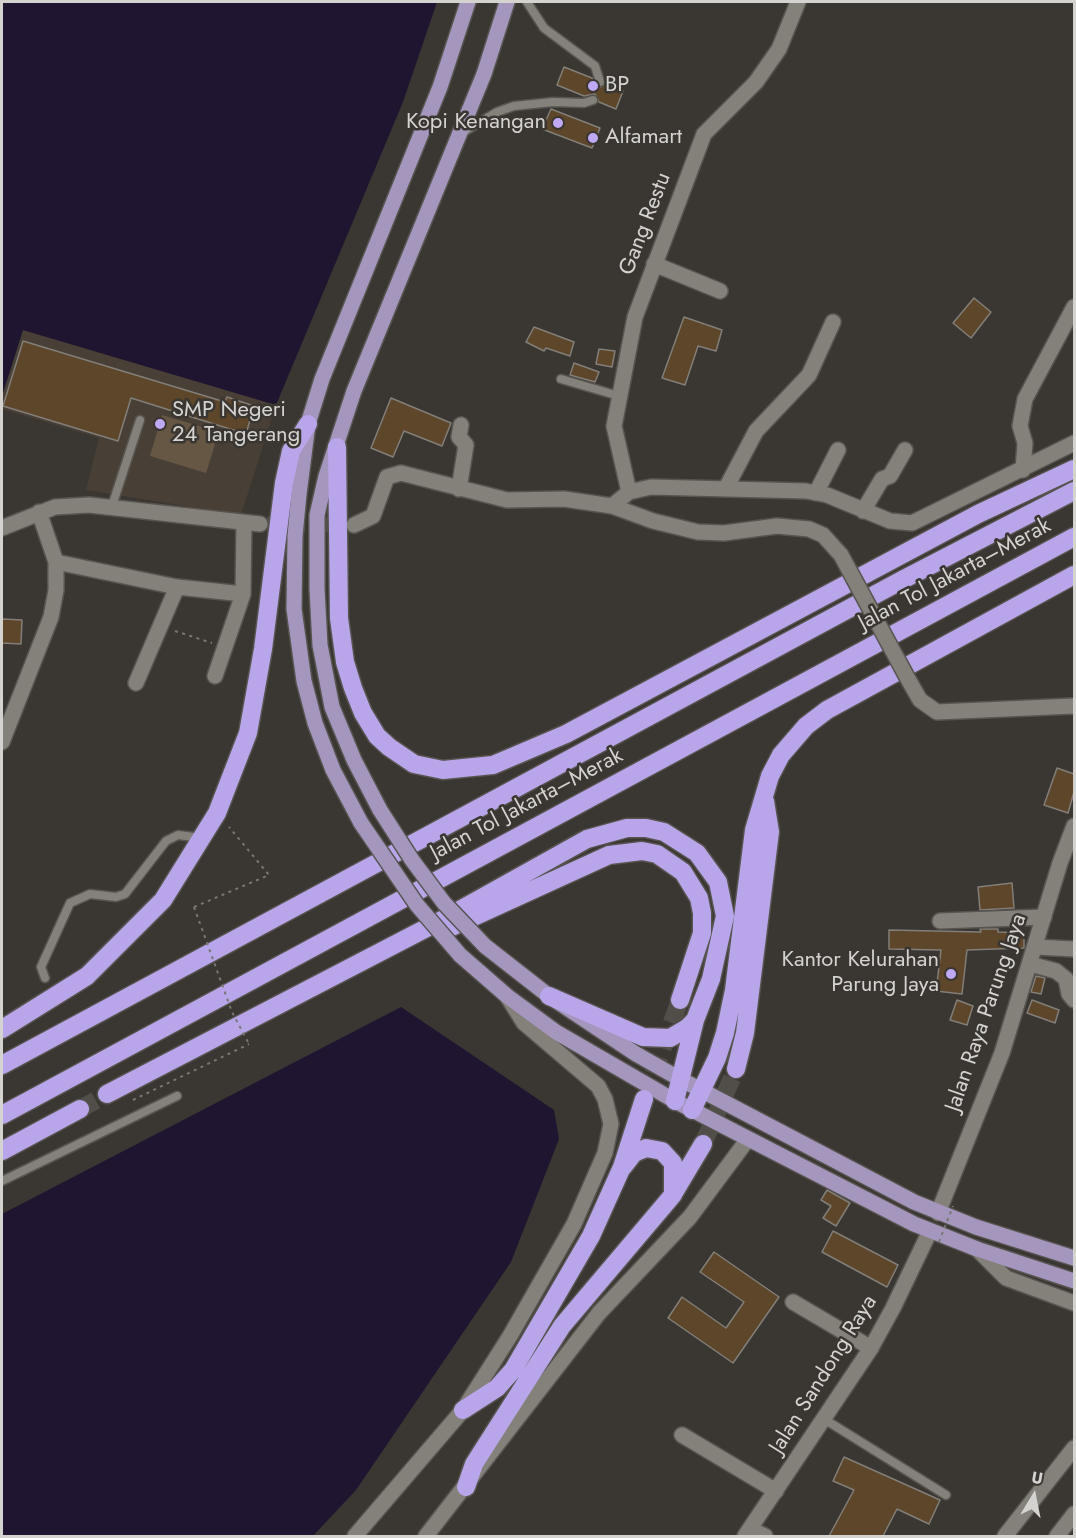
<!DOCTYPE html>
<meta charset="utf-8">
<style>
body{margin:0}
#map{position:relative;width:1076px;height:1538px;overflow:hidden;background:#3a3631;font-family:Jost,sans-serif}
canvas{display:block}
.frame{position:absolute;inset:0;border:3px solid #d5d3d0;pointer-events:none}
.north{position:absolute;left:1004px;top:1466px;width:60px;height:60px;-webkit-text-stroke:4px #3a3631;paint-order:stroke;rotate:10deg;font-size:16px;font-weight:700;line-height:24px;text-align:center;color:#d5d3d0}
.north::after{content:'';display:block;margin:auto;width:21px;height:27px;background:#d5d3d0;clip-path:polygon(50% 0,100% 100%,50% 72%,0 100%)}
</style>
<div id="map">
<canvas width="1076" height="1538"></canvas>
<div class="frame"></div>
<div class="north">U</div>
</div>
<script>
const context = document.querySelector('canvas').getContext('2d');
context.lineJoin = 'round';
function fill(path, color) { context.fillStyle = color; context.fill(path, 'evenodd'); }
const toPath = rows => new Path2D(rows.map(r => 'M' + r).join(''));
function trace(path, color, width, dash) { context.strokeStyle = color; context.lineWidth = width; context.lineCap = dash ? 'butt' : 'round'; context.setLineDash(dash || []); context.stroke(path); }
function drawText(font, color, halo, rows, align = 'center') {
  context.font = font + ' Jost,sans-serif'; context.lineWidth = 5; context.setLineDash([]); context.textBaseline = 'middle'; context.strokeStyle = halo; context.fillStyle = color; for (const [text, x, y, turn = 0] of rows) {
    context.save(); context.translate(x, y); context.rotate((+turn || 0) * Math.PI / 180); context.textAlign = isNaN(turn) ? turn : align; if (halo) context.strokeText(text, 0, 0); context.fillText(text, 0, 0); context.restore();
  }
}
fill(toPath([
 [23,330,276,405,241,515,86,490,99,438,2,409,2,396]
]), '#484037');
fill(toPath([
 [162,415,219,432,206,473,150,456]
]), '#665745');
fill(toPath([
 [2,2,437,2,403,102,276,405,23,330,2,396],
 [401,1007,554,1110,559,1139,511,1262,356,1490,313,1536,2,1536,2,1214]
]), '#1f1531');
const building = toPath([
 [564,67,592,78,598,88,606,84,623,91,616,109,599,102,595,94,584,96,557,85,564,67],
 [551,109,600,128,592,148,542,129,551,109],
 [974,298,991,312,971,338,953,323,974,298],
 [684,317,722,330,716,351,698,346,685,385,662,378,684,317],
 [534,327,574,342,570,356,546,348,544,351,526,342,534,327],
 [23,341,225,402,227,397,254,406,246,434,131,398,118,441,3,406,23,341],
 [599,349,615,351,612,367,596,364,599,349],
 [574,363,599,372,595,382,570,375,574,363],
 [391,398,451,423,442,446,404,431,393,457,371,448,391,398],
 [2,619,22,620,21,644,2,643,2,619],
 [1057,768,1074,774,1074,792,1068,813,1044,805,1057,768],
 [1012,883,1014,908,980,910,978,887,1012,883],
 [980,929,998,929,998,932,1024,933,1024,948,967,950,962,994,936,991,941,950,889,949,889,930,981,932,980,929],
 [1036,976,1045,978,1041,994,1031,992,1036,976],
 [957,1000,973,1006,967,1025,950,1020,957,1000],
 [1032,1000,1059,1010,1055,1023,1027,1013,1032,1000],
 [827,1190,850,1203,836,1226,823,1218,831,1206,821,1200,827,1190],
 [833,1231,898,1265,887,1287,822,1252,833,1231],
 [714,1252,779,1297,733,1363,668,1318,682,1297,726,1328,744,1302,700,1272,714,1252],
 [844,1457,940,1500,929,1524,897,1509,883,1536,829,1536,854,1490,833,1481,844,1457]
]);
fill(building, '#5d4629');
trace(building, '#827e79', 1.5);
trace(toPath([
 [267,524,348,525]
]), '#514e49', 15, [15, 8]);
trace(toPath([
 [644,1099,680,1000],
 [80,1109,107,1094],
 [703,1144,736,1069]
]), '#514e49', 18, [18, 9]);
const lane = toPath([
 [527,2,544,28,595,66,600,82],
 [460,134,497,112,514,106,553,102,584,103,593,100],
 [561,379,619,396],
 [112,506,140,420],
 [45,978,41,967,70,903,90,894,116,897,125,894,166,841,178,835,202,838],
 [2,1181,177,1096],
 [824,1419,946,1495]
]);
const street = toPath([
 [654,264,720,291],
 [1023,470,1025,443,1020,426,1025,399,1074,307],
 [726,488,756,431,809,375,833,322],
 [459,489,466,445,459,437,461,425],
 [629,492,614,426,635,317,704,134,756,82,779,49,798,2],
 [816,493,838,450],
 [612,506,629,492,651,487,806,491,827,495,890,521,912,523,1074,443],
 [863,511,882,479,890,476,905,450],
 [56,562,177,587,243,594],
 [215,676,243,594,244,523],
 [136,683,177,587],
 [2,742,51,617,56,590,56,562,39,512],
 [940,921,1044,917],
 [1035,947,1074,949],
 [1030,964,1056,971,1066,979,1069,994,1074,1000],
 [977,1249,1006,1278,1074,1303],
 [793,1302,871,1348],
 [682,1435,776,1491],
 [750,1529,765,1536],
 [1005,1536,1074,1448],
 [1057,1536,1074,1514]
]);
const secondary = toPath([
 [354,525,373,516,387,477,401,473,507,500,564,499,612,506,653,521,698,532,724,533,777,526,809,529,823,535,841,555],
 [2,528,55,507,89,505,260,524],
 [908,679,920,700,937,712,1074,706],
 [938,1213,1002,1053,1060,863,1074,826],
 [355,1536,463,1410,510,1336,574,1224,605,1153,611,1124,605,1099,598,1086,524,1023,507,996],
 [426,1536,599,1313,690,1217,748,1139],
 [745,1536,871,1348,893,1308,930,1231]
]);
const primary = toPath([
 [380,810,354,760,332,707,320,645,317,589,317,515,326,476,354,391,484,74,507,2],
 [361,823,333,770,315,723,304,681,294,609,295,536,299,494,308,424,322,379,440,87,468,2],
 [485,946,549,996,636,1054,680,1079,914,1202,976,1227,1074,1258],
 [460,955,507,996,556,1032,675,1101,914,1224,977,1249,1074,1281]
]);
const highway = toPath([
 [337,447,339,618,345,662,353,688,363,713,377,736,389,747,414,764,443,770,493,765,566,734,978,514,1074,469],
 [447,929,609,855,642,851,657,854,683,872,699,898,702,913,702,933,680,1000],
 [2,1029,87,976,163,900,217,813,248,733,263,649,284,483,291,451,308,424],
 [2,1065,904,579,1074,491],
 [736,1069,745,1033,770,832,765,801],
 [107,1094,440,921,587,839,627,828,646,828,664,832,697,853,718,882,725,916,711,979,695,1020,687,1028,670,1038,643,1037,549,996],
 [675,1101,695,1020],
 [692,1110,717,1058,725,1033,734,990,754,830,770,776,781,755,806,726,827,710,1074,575],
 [2,1115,1074,537],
 [2,1151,80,1109],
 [623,1167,634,1153,646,1148,662,1151,673,1163,673,1195],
 [463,1410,497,1388,513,1370,591,1236,622,1167,644,1099],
 [466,1487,474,1464,562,1326,672,1196,703,1144]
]);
trace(lane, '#575450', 11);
trace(street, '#575450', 18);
trace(secondary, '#575450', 18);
trace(primary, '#575450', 18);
trace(highway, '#575450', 21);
trace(toPath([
 [175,631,212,643],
 [194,907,269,875,229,827],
 [133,1100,249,1044]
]), '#7a7773', 2, [3, 4.5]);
trace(lane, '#84807a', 8);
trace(street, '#84807a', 15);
trace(secondary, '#84807a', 15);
trace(primary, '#a496bd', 15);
trace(highway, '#b9a5ea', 18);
const secondaryBridge = toPath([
 [841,555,908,679]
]);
const primaryBridge = toPath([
 [380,810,412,860,444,903,485,946],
 [361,823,417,905,460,955]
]);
trace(secondaryBridge, '#575450', 18, []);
trace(primaryBridge, '#575450', 18, []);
trace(toPath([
 [194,907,232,1012,249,1044],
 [939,1242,953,1206]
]), '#7a7773', 2, [3, 4.5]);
trace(secondaryBridge, '#84807a', 15);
trace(primaryBridge, '#a496bd', 15);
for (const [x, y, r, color] of [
 [593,86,6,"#bfa9f4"],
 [558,123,6,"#bfa9f4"],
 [593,138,6,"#bfa9f4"],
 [160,424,6,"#bfa9f4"],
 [951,974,6,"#bfa9f4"]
]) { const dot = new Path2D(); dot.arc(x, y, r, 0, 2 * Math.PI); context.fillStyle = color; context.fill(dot); trace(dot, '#3a3631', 2); }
drawText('22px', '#d5d3d0', '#3a3631', [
 ["BP",605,86],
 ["Kopi Kenangan",546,123,"right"],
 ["Alfamart",605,138],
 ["SMP Negeri",172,411],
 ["24 Tangerang",172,436],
 ["Kantor Kelurahan",939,961,"right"],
 ["Parung Jaya",939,986,"right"]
], 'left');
drawText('22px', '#d5d3d0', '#3a3631', [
 ["Gang Restu",646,224,-69],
 ["Jalan Tol Jakarta–Merak",955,575,-28],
 ["Jalan Tol Jakarta–Merak",527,805,-28],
 ["Jalan Raya Parung Jaya",987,1013,-71],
 ["Jalan Sandong Raya",824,1375,-58]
]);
</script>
